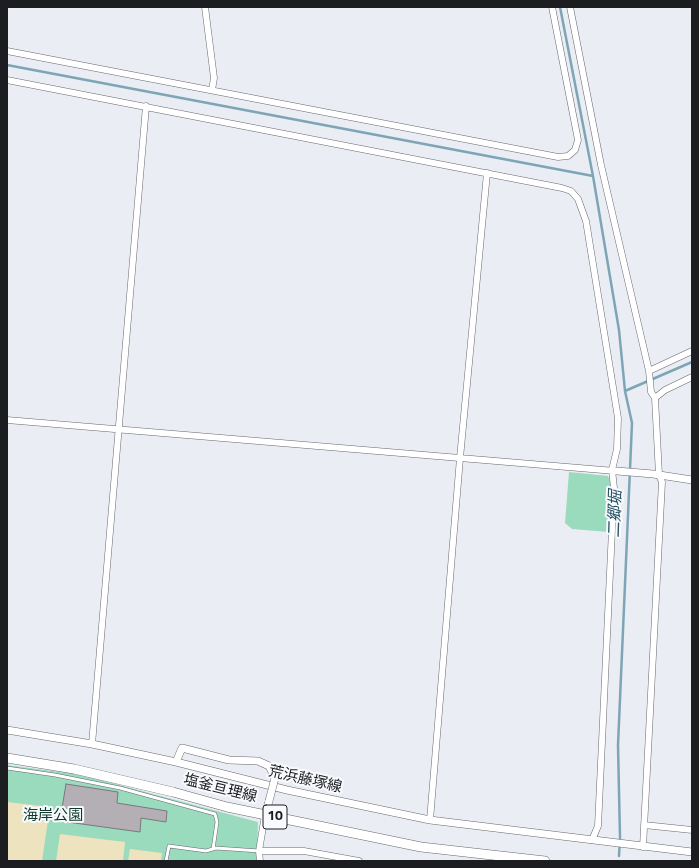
<!DOCTYPE html>
<meta charset="utf-8">
<style>
body{margin:0}
#map{position:relative;width:699px;height:868px;overflow:hidden;background:#eaedf3;font-family:"Titillium Web",sans-serif}
canvas{display:block}
.frame{position:absolute;inset:0;border:8px solid #1c1d20;pointer-events:none}
</style>
<div id="map">
<canvas width="699" height="868"></canvas>
<div class="frame"></div>
</div>
<script>
const context = document.querySelector('canvas').getContext('2d');
context.lineJoin = 'round';
function fill(path, color) { context.fillStyle = color; context.fill(path, 'evenodd'); }
const toPath = rows => new Path2D(rows.map(r => 'M' + r).join(''));
function trace(path, color, width, dash) { context.strokeStyle = color; context.lineWidth = width; context.lineCap = dash ? 'butt' : 'round'; context.setLineDash(dash || []); context.stroke(path); }
function drawText(font, color, halo, rows, align = 'center') {
  context.font = font + ' "Titillium Web","Noto Sans JP",sans-serif'; context.lineWidth = 4; context.setLineDash([]); context.textBaseline = 'middle'; context.strokeStyle = halo; context.fillStyle = color; for (const [text, x, y, turn = 0] of rows) {
    context.save(); context.translate(x, y); context.rotate((+turn || 0) * Math.PI / 180); context.textAlign = isNaN(turn) ? turn : align; if (halo) context.strokeText(text, 0, 0); context.fillText(text, 0, 0); context.restore();
  }
}
fill(toPath([
 [569,472,608,476,611,484,609,532,572,529,565,523],
 [7,765,82,775,258,822,257,861,7,861]
]), '#9adbbd');
fill(toPath([
 [7,802,50,807,42,861,7,861],
 [60,834,125,842,123,861,56,861],
 [130,849,162,853,161,861,128,861]
]), '#ede3be');
trace(toPath([
 [560,7,593,176,619,330,625,391,632,423,618,745,620,837,619,856],
 [7,65,593,176],
 [625,391,692,362]
]), '#7ea5b6', 2.5);
const building = toPath([
 [66,784,118,792,117,803,167,811,166,822,141,818,140,832,60,821,66,784]
]);
fill(building, '#b4afb4');
trace(building, '#7c777c', 1);
const service = toPath([
 [7,768,55,775,120,788,215,814,217,822,213,849],
 [166,861,169,846,206,851,216,848,259,851]
]);
const minor = toPath([
 [205,7,214,78,212,90],
 [570,7,601,165,649,371,651,392,655,398,659,475,662,482,643,847],
 [7,51,558,157,568,156,575,150,578,140,552,7],
 [7,80,562,188,571,191,578,199,586,221,618,418,617,449,612,470,614,488,598,826,592,840],
 [649,371,692,351],
 [655,398,665,390,692,377],
 [7,420,615,471],
 [92,744,146,106],
 [430,820,460,458,487,173],
 [644,825,692,830],
 [259,851,304,851,359,861],
 [260,861,259,851,265,815]
]);
const tertiary = toPath([
 [617,471,653,474,692,480],
 [7,730,92,744,176,762,287,790,430,820,692,852],
 [176,762,182,748,229,760,258,761,269,766,275,778],
 [265,815,269,801]
]);
const primary = toPath([
 [7,758,74,769,173,792,227,807,421,847,545,861]
]);
trace(service, '#66686e', 4);
trace(minor, '#66686e', 7);
trace(tertiary, '#66686e', 8);
trace(primary, '#66686e', 10);
trace(service, '#fff', 3);
trace(minor, '#fff', 6);
trace(tertiary, '#fff', 7);
trace(primary, '#fff', 9);
const tertiaryBridge = toPath([
 [269,801,275,778]
]);
trace(tertiaryBridge, '#66686e', 8, []);
trace(tertiaryBridge, '#fff', 7);
for (const [x, y, w] of [
 [275,817,24]
]) { const box = new Path2D(); box.roundRect(x - w / 2, y - 12, w, 24, 3); context.fillStyle = '#f8fafe'; context.fill(box); trace(box, '#1c1d20', 1); }
drawText('bold 14px', '#1c1d20', null, [
 ["10",275,817]
]);
drawText('15px', '#1c1d20', '#f8fafe', [
 ["荒浜藤塚線",305,780,13],
 ["塩釜亘理線",220,789,14]
]);
drawText('15px', '#0e3928', '#f8fafe', [
 ["海岸公園",53,816]
]);
drawText('italic 16px', '#275263', '#f8fafe', [
 ["二郷堀",616,514,-88]
]);
</script>
